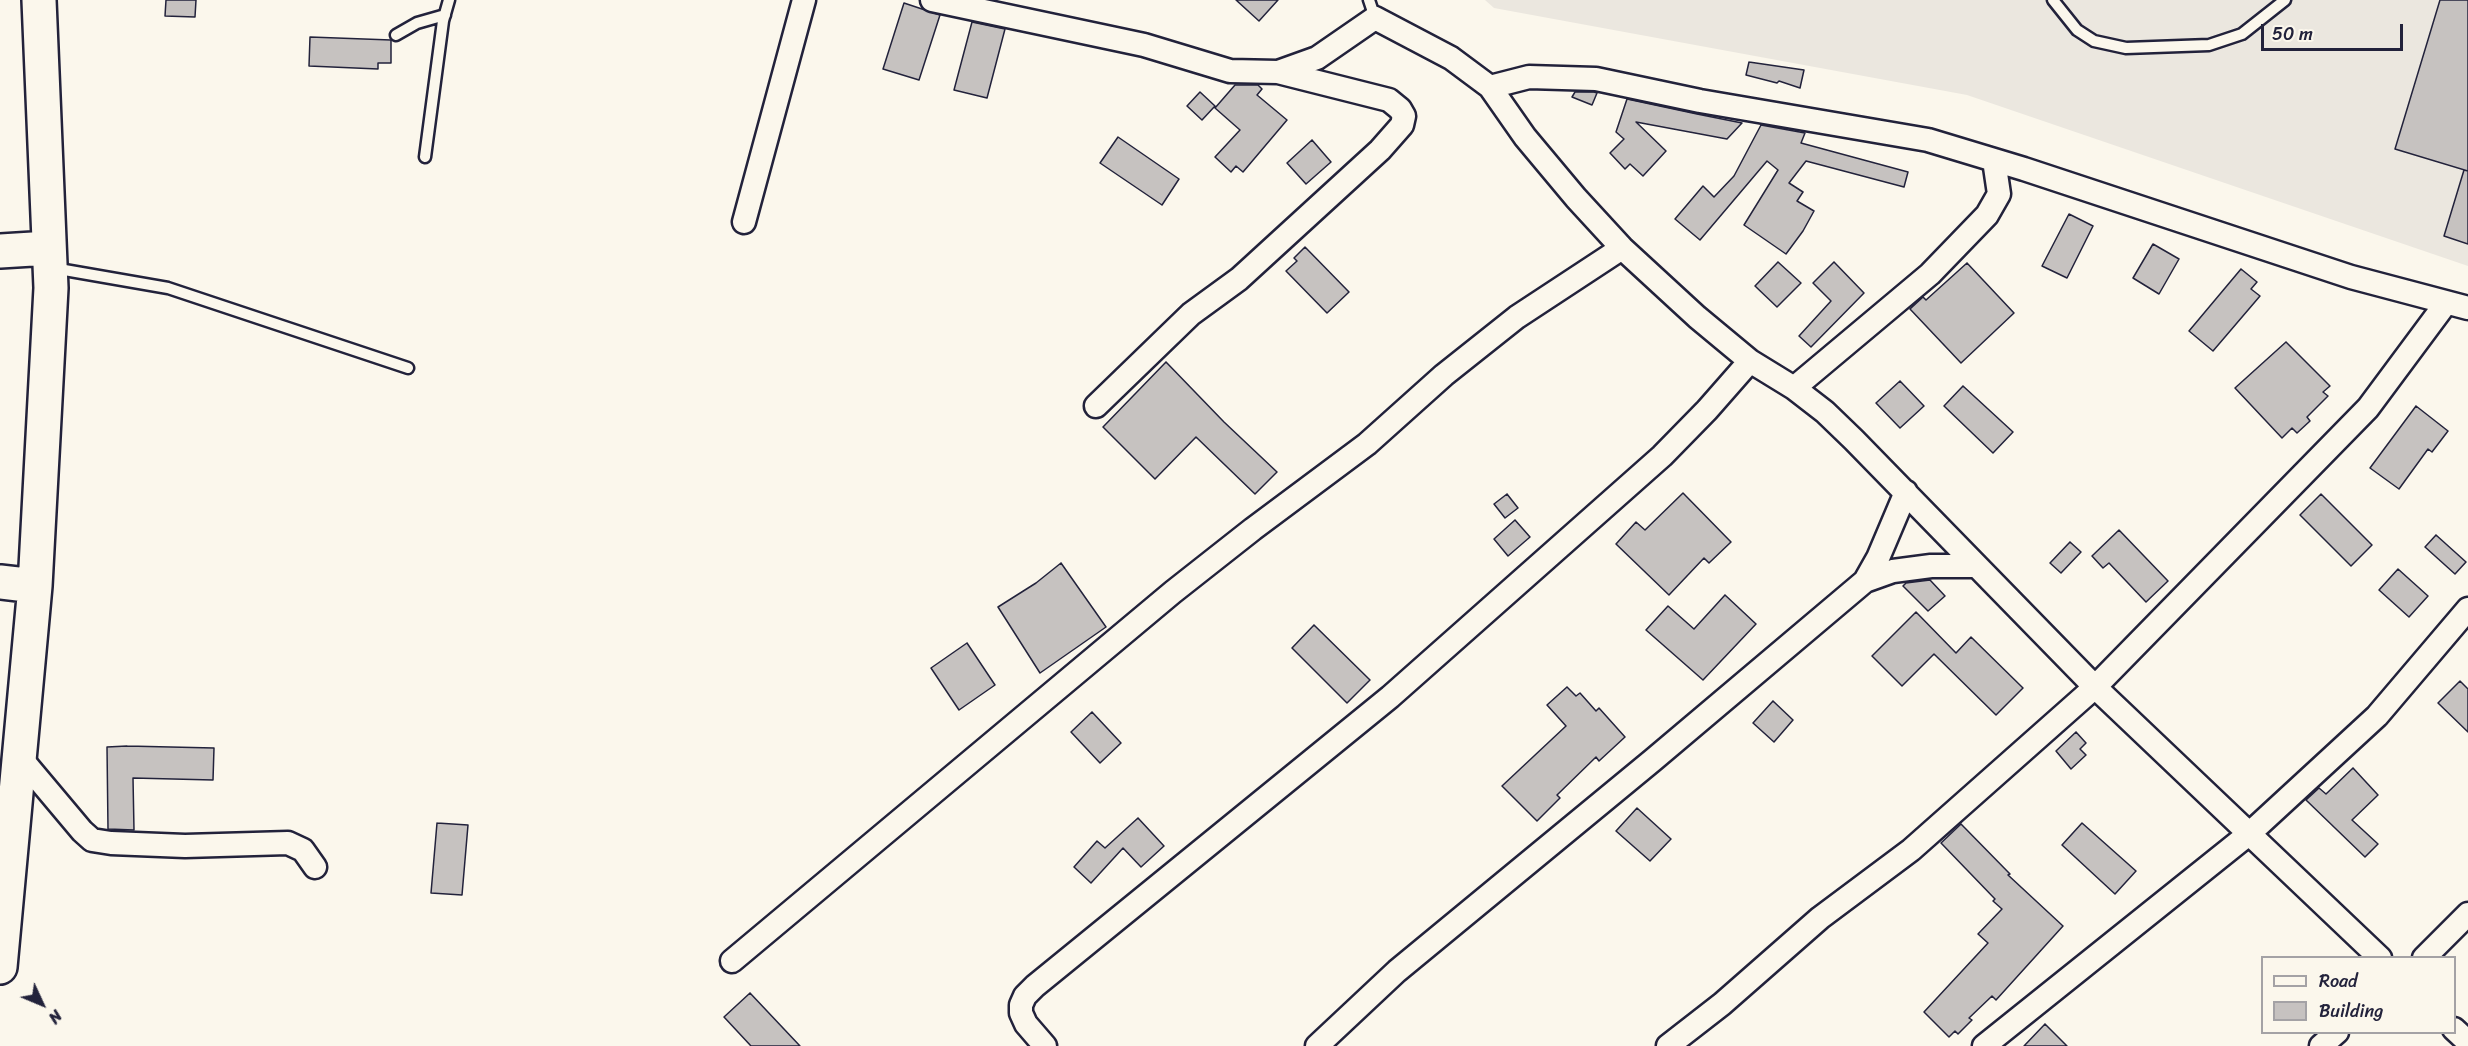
<!DOCTYPE html>
<style>
body{margin:0}
#map{position:relative;width:2468px;height:1046px;overflow:hidden;background:#fbf7ec;font-family:Sriracha,sans-serif}
canvas{display:block}
.legend{position:absolute;left:2261px;top:956px;width:195px;height:78px;box-sizing:border-box;background:#fbf7ec;border:2px solid #a4a2a5;margin:0;padding:8px 10px;list-style:none;font-size:18px;color:#22223b}
.legend li{display:flex;align-items:center;gap:12px;height:30px}
.legend b{width:30px;border:2px solid #a4a2a5}
.north{position:absolute;left:12px;top:974px;width:60px;height:60px;-webkit-text-stroke:4px #fbf7ec;paint-order:stroke;rotate:134deg;font-size:16px;font-weight:700;line-height:24px;text-align:center;color:#22223b}
.north::after{content:'';display:block;margin:auto;width:21px;height:27px;background:#22223b;clip-path:polygon(50% 0,100% 100%,50% 72%,0 100%)}
.scale{position:absolute;left:2261px;top:24px;width:142px;height:27px;box-sizing:border-box;border:3px solid #22223b;border-top:0;padding-left:8px;font-size:18px;line-height:21px;white-space:nowrap;color:#22223b;-webkit-text-stroke:4px #fbf7ec;paint-order:stroke}
</style>
<div id="map">
<canvas width="2468" height="1046"></canvas>
<ul class="legend">
<li><b style="height:8px;background:#fbf7ec"></b>Road</li>
<li><b style="height:16px;background:#c6c2c0"></b>Building</li>
</ul>
<div class="north">N</div>
<div class="scale">50 m</div>
</div>
<script>
const context = document.querySelector('canvas').getContext('2d');
context.lineJoin = 'round';
function fill(path, color) { context.fillStyle = color; context.fill(path, 'evenodd'); }
const toPath = rows => new Path2D(rows.map(r => 'M' + r).join(''));
function trace(path, color, width, dash) { context.strokeStyle = color; context.lineWidth = width; context.lineCap = dash ? 'butt' : 'round'; context.setLineDash(dash || []); context.stroke(path); }
fill(toPath([
 [1485,0,2468,0,2468,266,1967,95,1494,8]
]), '#ebe7df');
const building = toPath([
 [166,0,196,0,195,17,165,16,166,0],
 [1236,0,1278,0,1259,21,1236,0],
 [2440,0,2468,0,2468,171,2395,149,2440,0],
 [904,3,940,15,919,80,883,69,904,3],
 [972,22,1005,29,987,98,954,90,972,22],
 [310,37,391,40,391,63,378,63,378,69,309,66,310,37],
 [1749,62,1804,70,1800,88,1779,81,1777,83,1746,75,1749,62],
 [1235,85,1258,85,1262,89,1257,95,1287,120,1243,172,1236,166,1231,172,1215,157,1240,130,1215,108,1235,85],
 [1200,92,1215,106,1202,120,1187,106,1200,92],
 [1575,92,1594,92,1597,93,1592,105,1572,97,1575,92],
 [1627,99,1697,114,1742,123,1727,139,1636,122,1666,151,1643,176,1630,164,1625,169,1610,153,1624,139,1616,132,1627,99],
 [1761,125,1805,133,1801,143,1908,172,1904,187,1806,161,1789,183,1803,192,1797,201,1814,211,1803,231,1786,254,1744,225,1778,170,1767,161,1700,240,1675,219,1703,186,1714,197,1734,176,1761,125],
 [1118,137,1179,179,1162,205,1100,163,1118,137],
 [1312,140,1331,162,1306,184,1287,163,1312,140],
 [2464,170,2468,171,2468,244,2444,236,2464,170],
 [2069,214,2093,226,2067,278,2042,266,2069,214],
 [2153,244,2179,259,2159,294,2133,278,2153,244],
 [1305,247,1349,292,1327,313,1286,271,1297,261,1294,258,1305,247],
 [1778,262,1801,283,1777,307,1755,286,1778,262],
 [1834,262,1864,293,1811,347,1799,336,1831,301,1813,283,1834,262],
 [1967,263,2014,313,1961,363,1910,309,1923,297,1926,300,1967,263],
 [2241,269,2257,282,2251,289,2260,296,2213,351,2189,331,2241,269],
 [2286,342,2330,386,2323,392,2328,396,2307,417,2310,421,2297,433,2292,428,2282,438,2235,388,2286,342],
 [1166,362,1224,422,1277,472,1255,494,1196,437,1155,479,1103,427,1166,362],
 [1900,381,1924,406,1900,428,1876,403,1900,381],
 [1963,386,2013,432,1993,453,1944,406,1963,386],
 [2416,406,2448,431,2432,452,2428,449,2399,489,2370,468,2416,406],
 [1683,493,1731,542,1709,563,1704,558,1669,595,1616,544,1636,522,1645,530,1683,493],
 [1507,494,1518,508,1505,518,1494,504,1507,494],
 [2321,494,2372,545,2351,566,2300,515,2321,494],
 [1515,520,1530,537,1508,556,1494,539,1515,520],
 [2119,530,2168,581,2146,602,2109,563,2103,568,2092,556,2119,530],
 [2436,535,2466,562,2455,574,2425,547,2436,535],
 [2070,542,2081,552,2061,573,2050,563,2070,542],
 [1061,563,1106,627,1040,673,998,607,1036,583,1061,563],
 [2398,569,2428,596,2409,617,2379,590,2398,569],
 [1930,580,1945,596,1928,611,1903,586,1906,583,1930,580],
 [1725,595,1756,624,1703,680,1646,630,1668,606,1694,629,1725,595],
 [1916,612,1956,653,1971,637,2023,688,1996,715,1934,654,1902,686,1872,656,1916,612],
 [1314,625,1370,680,1347,703,1292,648,1314,625],
 [967,643,995,685,959,710,931,668,967,643],
 [2460,681,2468,689,2468,732,2438,703,2460,681],
 [1567,687,1576,696,1580,693,1596,711,1599,708,1625,737,1599,761,1596,757,1557,795,1560,798,1537,821,1502,786,1566,726,1547,705,1567,687],
 [1773,701,1793,720,1774,742,1753,723,1773,701],
 [1092,712,1121,743,1100,763,1071,732,1092,712],
 [2076,732,2086,743,2080,749,2086,755,2071,769,2056,751,2076,732],
 [127,746,214,748,213,780,133,778,134,830,108,829,107,747,127,746],
 [2353,768,2378,795,2352,820,2378,844,2365,857,2306,800,2319,788,2326,794,2353,768],
 [1637,808,1671,839,1650,861,1616,831,1637,808],
 [1138,818,1164,846,1141,867,1123,848,1091,883,1074,867,1097,841,1105,848,1138,818],
 [437,823,468,825,462,895,431,893,437,823],
 [2082,823,2136,871,2115,894,2062,845,2082,823],
 [1961,824,2010,874,2008,875,2063,926,1996,1000,1992,996,1969,1018,1972,1020,1958,1034,1955,1031,1949,1037,1924,1012,1988,943,1978,934,2002,909,1993,901,1995,899,1941,843,1961,824],
 [750,993,800,1046,751,1046,724,1017,750,993],
 [2045,1024,2067,1046,2024,1046,2045,1024]
]);
fill(building, '#c6c2c0');
trace(building, '#22223b', 1.5);
const service = toPath([
 [1369,0,1375,18],
 [2053,0,2077,30,2094,41,2126,48,2209,45,2242,34,2285,0],
 [396,35,417,23,445,15],
 [425,157,443,21,449,0],
 [53,268,168,288,408,368]
]);
const minor = toPath([
 [932,0,1144,45,1230,71,1278,72,1317,58,1375,18,1451,58,1490,87,1525,137,1576,198,1622,248,1697,317,1750,361,1794,388],
 [1490,87,1529,77,1596,79,1700,101,1928,140,2024,169,2351,277,2468,308],
 [1994,160,1999,194,1987,215,1930,274,1794,388,1825,412,1854,440,2095,687,2380,958],
 [744,222,804,0],
 [1096,406,1191,314,1239,279,1380,150,1402,125,1404,116,1400,109,1389,100,1278,72],
 [1865,581,1893,571,1931,566,1977,566],
 [19,756,82,831,92,840,111,843,185,846,288,843,303,850,315,867],
 [2424,958,2468,914],
 [732,961,1173,592,1253,529,1367,444,1444,375,1517,317,1622,248],
 [2454,1029,2468,1042],
 [1045,1046,1026,1024,1021,1013,1021,1005,1025,996,1035,986,1390,697,1662,456,1707,410,1750,361],
 [1317,1046,1397,971,1653,760,1865,581,1878,558,1906,492],
 [1668,1046,1722,1004,1820,918,1911,850,2095,687,2368,408,2446,303],
 [1984,1046,2250,833,2377,716,2468,609],
 [2321,1046,2337,1032]
]);
const trunk = toPath([
 [0,251,49,248],
 [0,582,35,586],
 [0,967,35,586,51,288,39,0]
]);
trace(service, '#22223b', 15);
trace(minor, '#22223b', 27);
trace(trunk, '#22223b', 38);
trace(service, '#fbf7ec', 10);
trace(minor, '#fbf7ec', 22);
trace(trunk, '#fbf7ec', 33);
</script>
